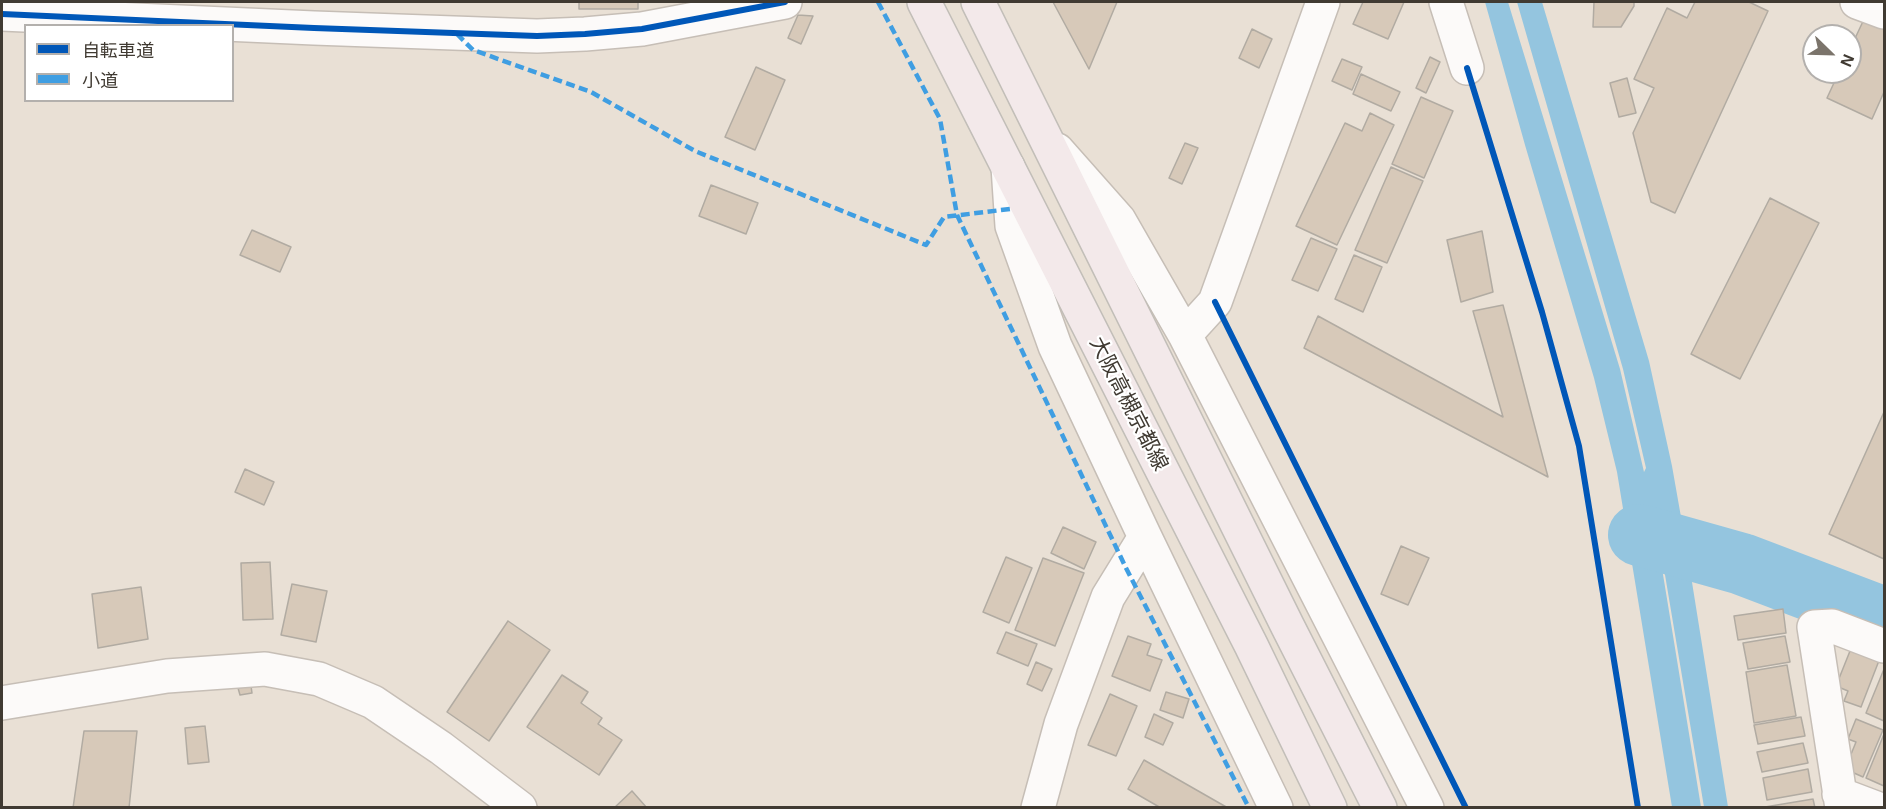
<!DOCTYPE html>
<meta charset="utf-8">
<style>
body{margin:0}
#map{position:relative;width:1886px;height:809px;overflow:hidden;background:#e9e0d5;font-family:Helvetica,"Noto Sans JP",sans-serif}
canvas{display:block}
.frame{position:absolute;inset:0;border:3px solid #403a32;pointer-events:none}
.legend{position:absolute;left:24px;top:24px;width:210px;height:78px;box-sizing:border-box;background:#fff;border:2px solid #b3b0ad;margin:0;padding:8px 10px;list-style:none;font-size:18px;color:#403a32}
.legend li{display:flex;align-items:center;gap:12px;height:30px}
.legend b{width:30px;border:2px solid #b3b0ad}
.north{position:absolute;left:1802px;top:24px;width:60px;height:60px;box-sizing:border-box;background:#fff;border:2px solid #b3b0ad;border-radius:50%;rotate:113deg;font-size:16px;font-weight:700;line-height:24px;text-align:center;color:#403a32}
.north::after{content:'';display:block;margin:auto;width:21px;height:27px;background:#7b746b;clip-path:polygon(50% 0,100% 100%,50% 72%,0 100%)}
</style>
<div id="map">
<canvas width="1886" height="809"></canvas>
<div class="frame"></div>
<ul class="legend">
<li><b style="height:8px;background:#0057b8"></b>自転車道</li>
<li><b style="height:8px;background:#3f9ee2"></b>小道</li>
</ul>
<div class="north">N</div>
</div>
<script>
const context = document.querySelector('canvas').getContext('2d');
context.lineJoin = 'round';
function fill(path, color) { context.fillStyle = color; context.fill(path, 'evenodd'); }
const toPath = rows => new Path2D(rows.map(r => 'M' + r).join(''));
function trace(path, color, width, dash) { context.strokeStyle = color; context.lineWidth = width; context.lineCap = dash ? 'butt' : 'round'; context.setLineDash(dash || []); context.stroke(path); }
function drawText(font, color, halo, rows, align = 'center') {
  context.font = font + ' Helvetica,"Noto Sans JP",sans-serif'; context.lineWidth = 4.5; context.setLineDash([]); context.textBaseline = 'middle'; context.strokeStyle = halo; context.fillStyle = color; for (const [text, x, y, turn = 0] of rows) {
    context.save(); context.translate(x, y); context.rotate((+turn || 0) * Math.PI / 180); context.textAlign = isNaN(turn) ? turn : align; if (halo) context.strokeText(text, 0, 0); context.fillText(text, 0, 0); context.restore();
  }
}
fill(toPath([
 [1485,2,1508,2,1620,369,1644,472,1646,468,1623,369,1517,2,1542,2,1649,361,1672,466,1684,534,1690,537,1692,551,1687,551,1728,807,1704,807,1661,551,1659,550,1701,807,1672,807,1617,472,1594,378,1525,145]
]), '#94c5df');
trace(toPath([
 [1639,535,1742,564,1884,618]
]), '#94c5df', 62);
const building = toPath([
 [579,2,638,2,638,9,579,9,579,2],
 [1053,2,1117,2,1089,69,1053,2],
 [1363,2,1404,2,1388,39,1353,24,1363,2],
 [1594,2,1634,2,1634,6,1621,27,1593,27,1594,2],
 [1695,2,1749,2,1768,11,1675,213,1651,202,1633,133,1654,88,1634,79,1667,8,1687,18,1695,2],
 [798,15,813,16,801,44,788,38,798,15],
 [1866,15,1884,24,1884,92,1872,119,1827,98,1839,72,1850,72,1850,49,1866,15],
 [1252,29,1272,39,1259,68,1239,58,1252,29],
 [1430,57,1440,62,1426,93,1416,88,1430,57],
 [1342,59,1362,67,1352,90,1332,81,1342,59],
 [756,67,785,80,755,150,725,137,756,67],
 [1361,74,1400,92,1391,111,1353,94,1361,74],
 [1627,78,1636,113,1619,117,1610,83,1627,78],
 [1421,97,1453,111,1424,178,1392,164,1421,97],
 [1370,113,1394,125,1337,245,1296,226,1345,123,1362,131,1370,113],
 [1185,143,1198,148,1182,184,1169,178,1185,143],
 [1391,167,1423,181,1387,263,1355,250,1391,167],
 [711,185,758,203,746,234,699,216,711,185],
 [1770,198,1819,223,1740,379,1691,354,1770,198],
 [252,230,291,247,280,272,240,255,252,230],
 [1482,231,1493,292,1461,302,1447,240,1482,231],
 [1311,238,1337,249,1318,291,1292,280,1311,238],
 [1354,255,1382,267,1363,312,1335,299,1354,255],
 [1503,305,1548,477,1304,348,1318,316,1503,417,1473,311,1503,305],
 [1884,412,1884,559,1829,534,1884,412],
 [245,469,274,482,264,505,235,492,245,469],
 [1063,527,1096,542,1084,569,1051,553,1063,527],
 [1401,546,1429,558,1408,605,1381,594,1401,546],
 [1006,557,1032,568,1009,623,983,612,1006,557],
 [1043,558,1084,573,1055,646,1015,630,1043,558],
 [270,562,273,619,243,620,241,563,270,562],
 [292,584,327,591,316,642,281,635,292,584],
 [141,587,148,639,98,648,92,594,141,587],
 [1783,609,1786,633,1738,640,1734,616,1783,609],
 [508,621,550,650,489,741,447,712,508,621],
 [1006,632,1037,644,1028,666,997,653,1006,632],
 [1128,636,1151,644,1147,655,1162,660,1150,691,1112,676,1128,636],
 [1785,636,1790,662,1748,669,1743,643,1785,636],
 [1852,646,1880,658,1861,707,1844,701,1848,691,1836,686,1852,646],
 [1036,662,1052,669,1042,691,1027,684,1036,662],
 [1787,665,1796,716,1754,723,1746,672,1787,665],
 [1884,669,1884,721,1866,713,1884,669],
 [562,675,588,692,581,703,602,718,598,724,622,740,599,775,527,727,562,675],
 [251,686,252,693,240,695,238,688,251,686],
 [1166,692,1189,699,1183,718,1160,710,1166,692],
 [1110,694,1137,706,1116,756,1088,745,1110,694],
 [1154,714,1173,723,1163,745,1145,737,1154,714],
 [1801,717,1805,736,1758,744,1754,725,1801,717],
 [1856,719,1883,730,1863,777,1845,769,1856,742,1848,739,1856,719],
 [205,726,209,762,188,764,185,728,205,726],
 [84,731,137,731,129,808,73,808,84,731],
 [1884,734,1884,786,1866,778,1884,734],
 [1803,743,1808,763,1762,772,1757,752,1803,743],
 [1144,760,1228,808,1161,808,1128,789,1144,760],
 [1808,769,1812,792,1767,800,1763,778,1808,769],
 [632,791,647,808,614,808,632,791],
 [1813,799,1815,808,1765,807,1813,799]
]);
fill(building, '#d7c9b9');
trace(building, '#b1aba2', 1.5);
const street = toPath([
 [1446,2,1467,68],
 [1857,2,1884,12],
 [2,14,314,28,537,36,585,34,642,29,785,2],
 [1057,150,1119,220,1185,335,1427,808],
 [1008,167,1012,226,1055,346,1145,537,1276,808],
 [1185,335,1215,302,1323,2],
 [2,703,167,676,265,669,319,679,373,702,441,748,520,808],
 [1839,794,1876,808],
 [1038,808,1061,724,1108,597,1145,537],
 [1842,808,1814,627,1832,626,1884,646]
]);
const primary = toPath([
 [924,2,1251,645,1330,808],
 [978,2,1288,627,1380,808]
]);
trace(street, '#c6beb6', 36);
trace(primary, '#c2beb8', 36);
trace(street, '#fcfaf9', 33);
trace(primary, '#f3e9ea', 33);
trace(toPath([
 [878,2,940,119,957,215,1126,568,1249,808],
 [457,34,473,50,591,92,695,151,926,245,944,217,1010,209]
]), '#3f9ee2', 4.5, [9, 4.5]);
trace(toPath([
 [2,14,314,28,537,36,585,34,642,29,785,2],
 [1467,68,1542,312,1579,446,1638,808],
 [1215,302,1466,808]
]), '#0057b8', 6);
drawText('21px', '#403a32', '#fff', [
 ["大阪高槻京都線",1128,404,63]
]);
</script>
